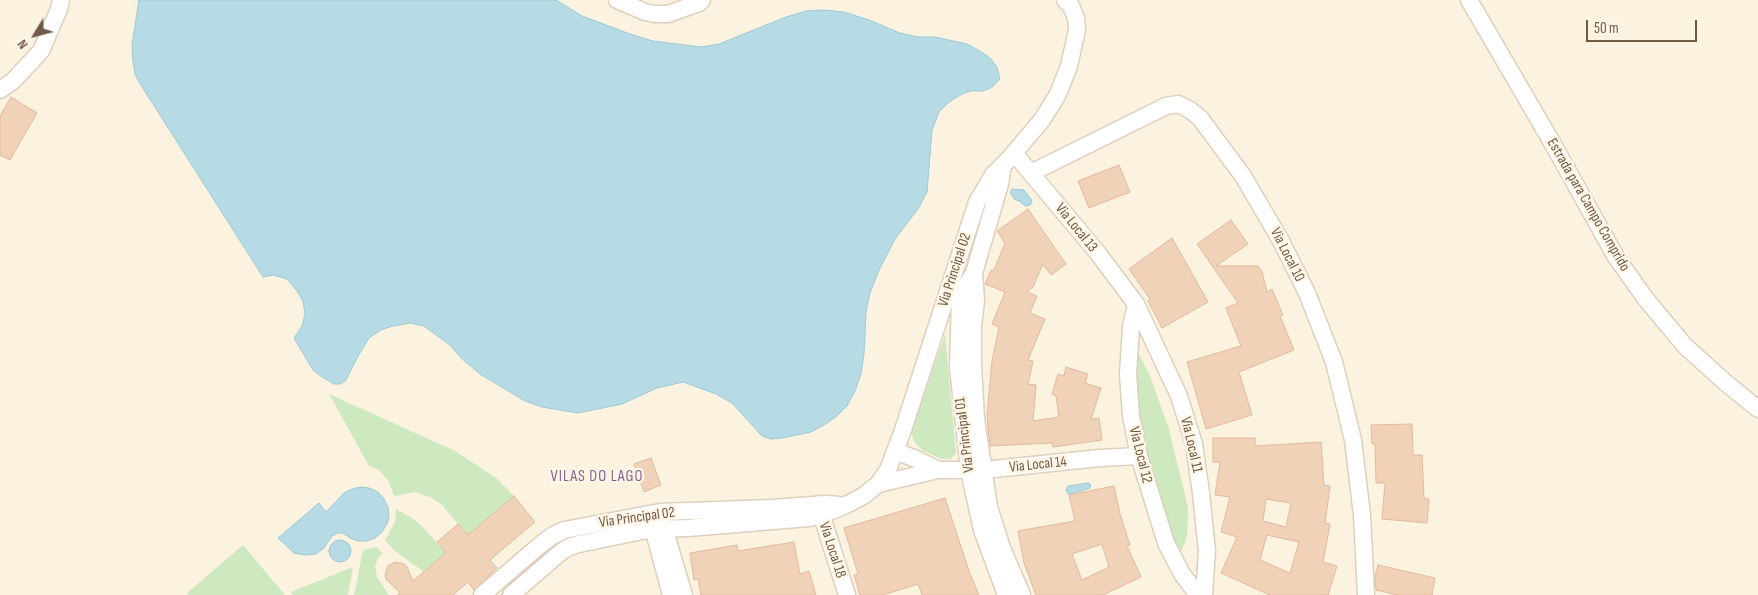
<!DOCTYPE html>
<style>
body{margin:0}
#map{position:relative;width:1758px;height:595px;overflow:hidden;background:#fbf2e0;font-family:"Sofia Sans Condensed",sans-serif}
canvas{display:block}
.north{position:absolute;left:10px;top:10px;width:50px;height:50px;-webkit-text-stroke:4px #fff6e6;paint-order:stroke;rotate:233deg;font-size:14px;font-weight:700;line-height:20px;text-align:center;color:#715948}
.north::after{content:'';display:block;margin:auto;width:18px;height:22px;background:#715948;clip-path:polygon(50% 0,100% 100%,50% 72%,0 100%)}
.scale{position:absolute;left:1586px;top:20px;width:111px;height:22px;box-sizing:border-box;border:2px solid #715948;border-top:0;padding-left:6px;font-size:15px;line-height:18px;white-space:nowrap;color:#715948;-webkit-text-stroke:4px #fff6e6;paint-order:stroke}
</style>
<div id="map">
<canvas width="1758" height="595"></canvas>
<div class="north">N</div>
<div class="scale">50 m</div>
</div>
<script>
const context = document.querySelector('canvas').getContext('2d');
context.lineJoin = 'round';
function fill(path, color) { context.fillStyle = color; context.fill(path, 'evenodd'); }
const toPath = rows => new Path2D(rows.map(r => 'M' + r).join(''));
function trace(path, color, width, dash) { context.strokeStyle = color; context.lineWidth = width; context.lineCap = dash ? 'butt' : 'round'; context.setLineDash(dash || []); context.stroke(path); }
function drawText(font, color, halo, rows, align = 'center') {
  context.font = font + ' "Sofia Sans Condensed",sans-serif'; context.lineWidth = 5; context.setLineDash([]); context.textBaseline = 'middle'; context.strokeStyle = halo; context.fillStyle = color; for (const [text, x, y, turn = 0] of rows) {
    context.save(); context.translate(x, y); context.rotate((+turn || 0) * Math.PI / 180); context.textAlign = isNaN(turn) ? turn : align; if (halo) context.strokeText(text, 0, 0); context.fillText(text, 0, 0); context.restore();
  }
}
fill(toPath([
 [945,335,956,453,950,459,941,459,922,450,914,441,911,432],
 [1137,350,1150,376,1169,429,1188,508,1187,536,1180,555,1156,501,1137,411,1135,375],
 [329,394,455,451,496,478,514,496,468,535,441,504,430,497,415,492,394,496,388,480,379,470,369,466],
 [396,509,412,518,423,527,446,553,424,572,395,551,385,540,395,522],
 [243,545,285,595,189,595,187,593],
 [377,547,382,554,378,558,375,566,377,577,389,595,354,595,363,550],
 [353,567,348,595,293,595,291,592]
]), '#cee8c0');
const water = toPath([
 [139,0,556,0,582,16,630,34,653,41,702,47,719,44,786,17,806,11,824,10,844,12,869,20,900,33,918,37,935,37,967,44,980,51,990,58,997,67,1000,79,991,88,982,91,971,91,962,94,949,102,939,112,932,130,927,192,918,209,895,239,879,270,870,293,866,312,864,354,861,374,855,391,847,406,837,416,824,425,811,432,782,438,771,439,762,436,732,403,716,394,683,382,657,388,622,404,578,413,542,407,525,401,480,374,461,358,450,345,424,326,410,323,393,326,381,330,369,338,357,358,346,380,341,384,334,384,322,377,313,370,294,338,302,326,305,314,303,301,297,291,287,279,273,275,263,277,139,82,135,74,133,61,132,45,139,0],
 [1012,189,1024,190,1031,199,1032,202,1030,205,1025,206,1019,201,1014,199,1010,192,1012,189],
 [1088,483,1091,485,1090,488,1071,494,1068,494,1066,490,1068,486,1088,483],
 [361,487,369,488,378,492,384,499,388,507,389,516,387,524,382,532,375,538,367,541,358,541,350,538,343,533,338,533,332,536,324,548,316,554,304,555,294,553,278,538,319,503,326,512,344,493,352,489,361,487],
 '329 551a11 11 0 1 1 22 0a11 11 0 1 1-22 0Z'
]);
fill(water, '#b6dbe4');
trace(water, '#9cc9d5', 1);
const building = toPath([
 [11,97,37,113,10,160,0,155,0,116,11,97],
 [1119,165,1130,192,1089,208,1078,181,1119,165],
 [1028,209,1066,264,1051,275,1043,264,1033,287,1027,292,1037,296,1030,313,1045,319,1028,360,1033,361,1028,384,1036,385,1033,421,1059,417,1056,396,1052,394,1058,374,1064,376,1066,367,1088,374,1085,383,1101,388,1091,419,1099,418,1102,440,1053,447,1052,443,990,446,987,416,992,361,999,327,992,324,1005,292,985,284,991,270,994,270,1005,243,997,231,1028,209],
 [1231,220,1248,244,1216,266,1258,266,1262,272,1267,292,1272,289,1283,315,1280,316,1294,350,1239,372,1252,415,1206,429,1187,362,1241,346,1226,308,1238,303,1197,244,1231,220],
 [1172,238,1208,302,1162,328,1148,301,1150,299,1129,269,1172,238],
 [1412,424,1413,455,1422,455,1424,498,1429,499,1427,523,1382,519,1385,483,1376,483,1375,444,1372,444,1371,425,1412,424],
 [1213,438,1255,438,1255,446,1321,442,1324,485,1330,486,1325,523,1330,524,1323,562,1337,566,1328,595,1270,595,1221,573,1237,537,1221,532,1230,497,1215,495,1220,462,1213,462,1213,438],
 [1266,499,1291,503,1286,527,1263,521,1266,499],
 [1267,535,1299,542,1290,573,1260,560,1267,535],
 [651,458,661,485,644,492,634,464,651,458],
 [1114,486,1120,514,1130,545,1127,546,1141,577,1103,595,1036,595,1024,563,1018,531,1075,521,1069,495,1114,486],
 [1102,544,1109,567,1082,580,1072,554,1102,544],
 [514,496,535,522,490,560,497,568,474,590,468,582,453,595,397,595,400,593,386,579,385,575,388,566,395,562,404,564,407,567,413,581,446,553,437,542,458,524,468,535,514,496],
 [945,498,970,574,979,595,922,595,918,584,883,595,860,595,854,575,858,574,844,528,945,498],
 [794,542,800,574,809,571,816,595,701,595,698,579,694,580,690,553,737,545,738,551,794,542],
 [1378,565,1435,578,1432,595,1398,595,1376,590,1375,576,1378,565]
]);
fill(building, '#f0d2b9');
trace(building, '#e2b99a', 1);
const street = toPath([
 [617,0,645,12,655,14,668,14,699,3,702,0],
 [1469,0,1550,139,1616,257,1645,298,1685,346,1726,383,1758,409],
 [0,90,13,81,41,51,59,9,61,0],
 [1014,153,1097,252,1136,304,1179,396,1194,444,1201,493,1207,551,1204,595],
 [1003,165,1000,184,974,273,960,295,958,367,969,471,982,530,1006,595],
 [1031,173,1166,106,1178,104,1190,110,1200,118,1243,176,1281,241,1307,293,1334,362,1353,440,1362,515,1366,595],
 [974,273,976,300,973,326,973,367,976,419,989,507,1002,548,1022,595],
 [1136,304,1131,327,1128,374,1131,416,1139,456,1166,543,1182,574,1198,595],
 [895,451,916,459,938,470],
 [878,484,938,470,984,470,1100,458,1139,456],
 [818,504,847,595],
 [651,521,671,595],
 [662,521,684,595],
 [482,595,540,545,552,536,564,530,660,512,772,508,827,504,839,505],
 [511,595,561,552,569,547,579,544,652,529,688,528,809,518,821,515,846,505,863,496,878,484,888,470,903,430,977,202,993,175,1008,160,1042,120,1058,94,1069,66,1077,30,1076,18,1071,6,1065,0]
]);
trace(street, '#dfcfbd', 19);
trace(street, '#fff', 16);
drawText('15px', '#715948', '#fff6e6', [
 ["Estrada para Campo Comprido",1588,205,60],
 ["Via Local 13",1076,228,51],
 ["Via Local 10",1287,255,63],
 ["Via Principal 02",955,270,-72],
 ["Via Principal 01",965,435,-97],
 ["Via Local 11",1191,445,77],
 ["Via Local 12",1140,455,76],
 ["Via Local 14",1038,465,-6],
 ["Via Principal 02",637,518,-8],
 ["Via Local 18",832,550,72]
]);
context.letterSpacing = '1px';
drawText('16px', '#876495', '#fff6e6', [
 ["VILAS DO LAGO",597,477]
]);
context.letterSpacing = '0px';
</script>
